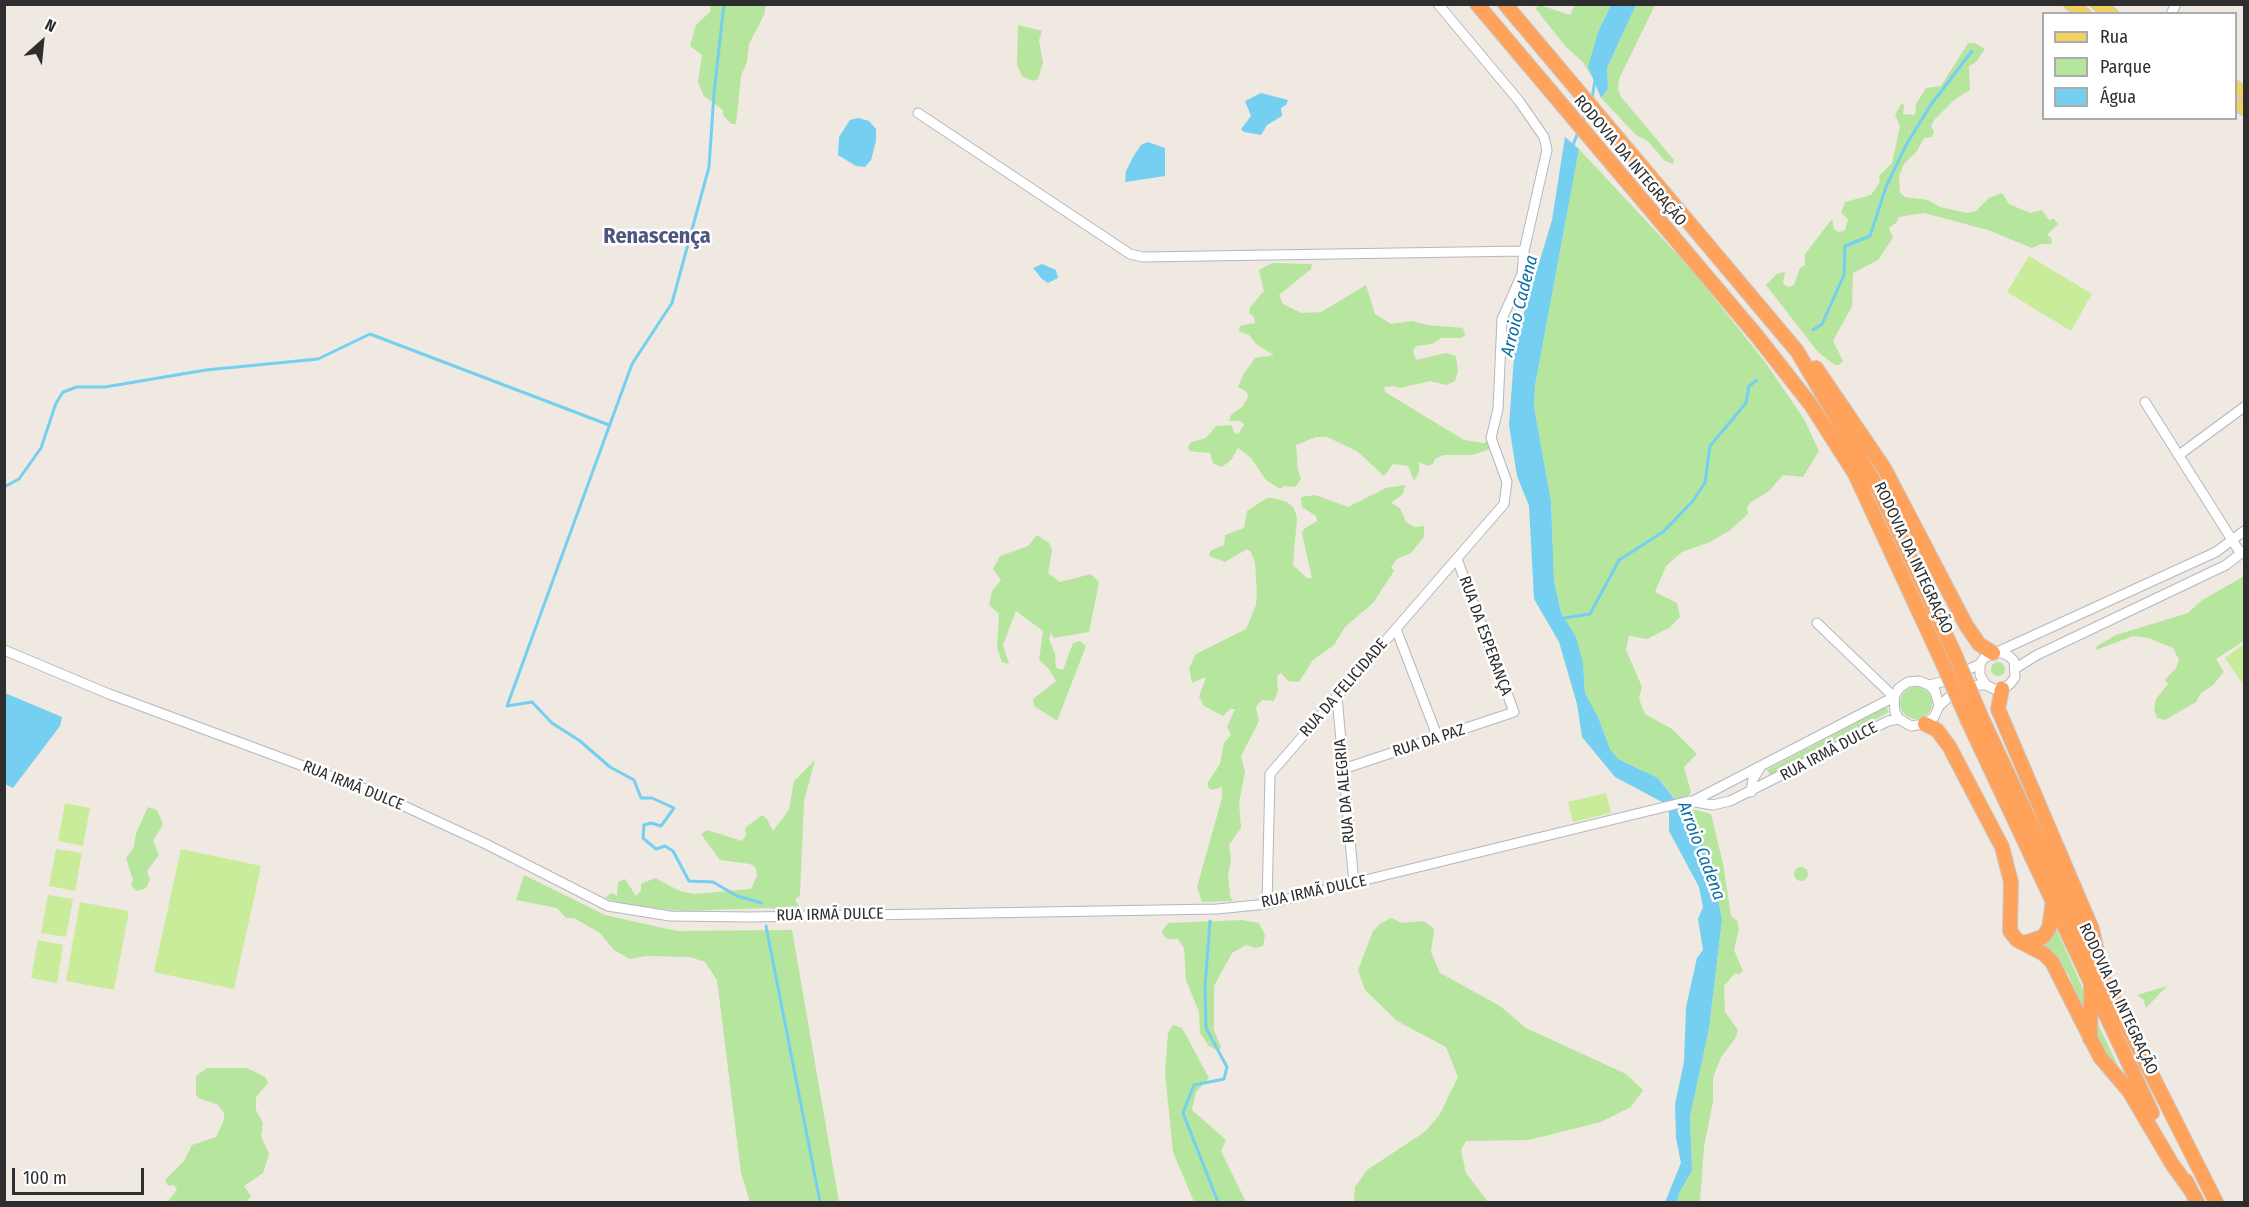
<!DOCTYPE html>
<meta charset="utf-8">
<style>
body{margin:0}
#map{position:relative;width:2249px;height:1207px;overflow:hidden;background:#efe9e1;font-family:"Fira Sans Condensed",sans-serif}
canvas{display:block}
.frame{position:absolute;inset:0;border:6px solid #2e2e2e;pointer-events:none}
.legend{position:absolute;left:2042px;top:12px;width:195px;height:108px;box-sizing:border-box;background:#fff;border:2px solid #ababab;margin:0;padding:8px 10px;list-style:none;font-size:18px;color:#2e2e2e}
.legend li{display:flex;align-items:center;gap:12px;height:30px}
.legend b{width:30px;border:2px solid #ababab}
.north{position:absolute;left:12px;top:12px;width:60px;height:60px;-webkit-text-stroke:4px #fff;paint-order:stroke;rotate:27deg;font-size:16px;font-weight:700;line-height:24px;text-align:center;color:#2e2e2e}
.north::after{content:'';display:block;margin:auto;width:21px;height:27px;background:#2e2e2e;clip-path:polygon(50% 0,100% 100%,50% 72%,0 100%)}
.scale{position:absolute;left:12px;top:1168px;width:132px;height:27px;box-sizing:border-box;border:3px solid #2e2e2e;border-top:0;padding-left:8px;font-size:18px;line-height:21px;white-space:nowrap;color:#2e2e2e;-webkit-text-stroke:4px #fff;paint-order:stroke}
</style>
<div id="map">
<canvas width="2249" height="1207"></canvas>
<div class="frame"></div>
<ul class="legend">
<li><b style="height:8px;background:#f2d163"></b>Rua</li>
<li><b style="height:16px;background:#b6e59e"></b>Parque</li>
<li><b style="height:16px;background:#75cff0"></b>Água</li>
</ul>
<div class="north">N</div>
<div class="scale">100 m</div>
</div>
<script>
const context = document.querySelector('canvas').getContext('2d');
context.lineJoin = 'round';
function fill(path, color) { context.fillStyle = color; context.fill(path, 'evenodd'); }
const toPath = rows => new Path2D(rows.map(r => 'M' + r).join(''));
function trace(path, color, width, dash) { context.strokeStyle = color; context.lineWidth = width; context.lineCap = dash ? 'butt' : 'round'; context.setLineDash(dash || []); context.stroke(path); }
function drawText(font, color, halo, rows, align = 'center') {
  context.font = font + ' "Fira Sans Condensed",sans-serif'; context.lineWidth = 5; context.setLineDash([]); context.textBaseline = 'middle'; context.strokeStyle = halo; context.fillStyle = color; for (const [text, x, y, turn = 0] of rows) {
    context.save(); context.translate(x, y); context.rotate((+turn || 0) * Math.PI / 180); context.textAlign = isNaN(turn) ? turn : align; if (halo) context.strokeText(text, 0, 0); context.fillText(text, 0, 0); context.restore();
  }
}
fill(toPath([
 [710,5,766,5,764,15,749,44,747,62,741,76,736,124,731,124,723,115,723,110,704,96,698,82,702,55,690,46,696,25,711,11],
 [1540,5,1570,15,1575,5,1611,5,1598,32,1591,76,1583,62,1566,47,1535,8],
 [1636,5,1655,5,1619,79,1618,88,1621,97,1674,160,1673,164,1665,161,1648,141,1636,135,1601,98,1608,89,1607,68],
 [1018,25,1042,31,1039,40,1043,63,1038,79,1032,81,1022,76,1017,65],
 [1968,43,1975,43,1985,49,1976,62,1969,66,1970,90,1954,100,1934,120,1931,126,1934,131,1932,137,1924,138,1917,151,1904,164,1899,176,1900,193,1905,197,1928,200,1940,207,1967,213,1976,211,1989,198,2002,193,2009,204,2030,213,2042,210,2049,220,2054,219,2058,224,2047,235,2051,238,2052,244,2041,244,2032,248,1988,230,1924,213,1898,217,1897,222,1889,228,1893,238,1878,260,1853,273,1852,306,1833,341,1843,361,1839,365,1835,365,1818,352,1766,285,1777,274,1785,272,1783,284,1788,287,1794,285,1800,268,1805,265,1805,254,1832,219,1834,229,1839,232,1845,230,1848,219,1841,213,1845,202,1871,195,1880,182,1879,176,1892,163,1900,126,1895,115,1901,104,1904,105,1903,114,1915,115,1916,104,1926,88,1941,86],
 [1579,149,1691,269,1765,362,1804,419,1819,451,1803,477,1783,475,1769,491,1751,502,1747,507,1748,514,1729,531,1710,542,1682,552,1666,566,1655,592,1677,603,1680,617,1669,628,1647,639,1629,636,1626,650,1642,687,1639,699,1645,714,1672,729,1697,754,1684,767,1691,792,1687,797,1676,800,1658,778,1618,759,1610,749,1598,717,1585,693,1583,663,1561,613,1554,581,1551,501,1534,407,1535,386],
 [1272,263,1312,264,1311,269,1279,295,1283,304,1301,313,1321,312,1366,285,1375,314,1391,324,1412,321,1427,325,1463,328,1465,335,1461,338,1441,338,1432,344,1416,346,1413,351,1416,360,1446,353,1456,356,1458,371,1455,381,1446,385,1430,381,1400,388,1394,386,1384,387,1385,392,1464,440,1484,443,1489,440,1491,449,1472,455,1444,455,1435,459,1433,464,1428,466,1419,462,1419,472,1414,481,1408,466,1393,464,1384,476,1357,451,1327,437,1316,437,1296,445,1298,470,1301,479,1295,487,1284,486,1280,489,1266,480,1251,458,1238,448,1231,460,1222,467,1213,463,1210,453,1189,451,1188,446,1192,442,1206,438,1216,426,1231,425,1235,434,1239,433,1244,424,1240,421,1229,421,1231,415,1243,406,1248,397,1247,392,1238,387,1243,375,1255,358,1274,355,1256,344,1249,335,1239,331,1240,326,1255,323,1254,317,1249,313,1250,307,1264,291,1259,270],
 [1405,485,1403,494,1391,503,1400,508,1406,522,1415,527,1424,526,1424,537,1411,553,1397,559,1391,567,1394,571,1373,603,1345,627,1334,645,1313,660,1299,682,1288,681,1281,673,1277,676,1278,691,1274,701,1262,700,1256,707,1259,721,1241,756,1245,772,1239,803,1241,828,1229,845,1231,860,1228,876,1230,896,1233,901,1202,902,1197,887,1222,798,1222,787,1212,790,1208,787,1208,782,1220,764,1224,743,1231,735,1227,727,1235,709,1230,709,1223,716,1204,706,1199,697,1206,677,1192,683,1189,668,1196,654,1246,629,1256,605,1257,594,1255,562,1251,552,1247,549,1225,562,1209,556,1210,551,1224,545,1225,535,1244,528,1247,511,1267,498,1273,498,1287,502,1294,508,1297,518,1293,565,1307,578,1312,578,1302,533,1304,529,1317,521,1316,516,1302,507,1301,497,1315,495,1348,507,1386,488],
 [1037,535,1049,543,1052,550,1048,573,1060,582,1091,574,1099,582,1089,632,1054,638,1051,633,1049,639,1055,653,1056,668,1063,670,1073,643,1080,641,1086,646,1057,721,1034,706,1033,699,1056,681,1049,669,1039,660,1043,631,1016,611,1003,645,1009,664,1002,662,997,648,999,614,989,605,992,591,1001,580,993,569,1000,556,1028,546],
 [2244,576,2244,641,2216,659,2224,672,2213,685,2200,694,2196,702,2165,720,2157,718,2154,710,2156,699,2168,684,2165,680,2176,668,2179,660,2173,648,2148,638,2133,636,2096,650,2097,646,2116,635,2188,613,2201,601],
 '1991 669a7 7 0 1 1 14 0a7 7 0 1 1-14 0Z',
 '1900 703a16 16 0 1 1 32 0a16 16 0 1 1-32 0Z',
 [1886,707,1889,712,1770,775,1767,770],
 [815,760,804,801,800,895,795,900,803,912,768,908,682,911,627,905,605,898,611,893,617,896,618,882,625,879,636,896,641,891,641,884,655,878,680,891,694,894,751,889,757,876,756,868,750,864,720,860,701,834,707,830,742,841,746,835,745,828,762,815,767,819,773,831,789,810,794,781],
 [1680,806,1711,814,1723,864,1731,916,1737,921,1739,929,1734,950,1743,971,1739,974,1735,973,1724,986,1725,1012,1738,1030,1735,1039,1721,1057,1713,1077,1713,1101,1704,1147,1700,1202,1677,1202,1679,1193,1692,1171,1690,1117,1709,1029,1722,920,1710,857],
 [148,807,157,810,163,824,153,841,159,855,147,871,150,880,146,888,137,891,131,885,133,880,126,858,134,847,136,833],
 '1794 874a7 7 0 1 1 14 0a7 7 0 1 1-14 0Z',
 [524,875,605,915,677,931,792,930,839,1202,750,1202,741,1173,717,980,705,962,690,957,646,956,630,959,614,950,600,933,574,918,566,918,557,908,516,900],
 [1391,918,1402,923,1424,921,1434,929,1431,952,1440,973,1500,1006,1526,1028,1626,1074,1643,1090,1631,1107,1601,1122,1529,1140,1466,1141,1461,1150,1466,1173,1488,1202,1354,1202,1355,1187,1367,1170,1426,1131,1440,1114,1458,1077,1446,1047,1397,1021,1365,990,1358,970,1373,931,1381,923],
 [1242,920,1259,923,1265,935,1263,946,1256,948,1246,945,1232,953,1214,986,1214,1030,1221,1047,1218,1051,1209,1046,1200,1033,1199,1012,1186,980,1184,948,1178,939,1168,939,1163,936,1162,931,1168,923],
 [2055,926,2087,998,2084,1012,2068,974,2055,956,2039,944],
 [2167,986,2146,1008,2143,999,2137,995],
 [2096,1020,2123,1076,2098,1043],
 [1173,1025,1182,1028,1209,1078,1196,1092,1192,1110,1226,1140,1221,1151,1246,1202,1194,1202,1173,1152,1165,1073,1168,1033],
 [207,1068,247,1068,265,1077,268,1083,256,1097,256,1110,263,1123,261,1136,269,1154,263,1173,244,1186,251,1196,247,1201,167,1202,177,1190,174,1185,168,1186,165,1180,184,1161,192,1145,216,1137,224,1120,224,1113,217,1104,200,1099,196,1095,196,1076]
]), '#b6e59e');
fill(toPath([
 [2029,256,2092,294,2071,331,2007,292],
 [2244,644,2244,686,2225,658],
 [1606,793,1611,813,1573,822,1568,802],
 [65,803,90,808,83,846,58,841],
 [56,849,82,853,75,891,49,886],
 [181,849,261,866,234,989,154,972],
 [48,895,73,899,66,937,41,933],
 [80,902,129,911,114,990,66,981],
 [38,940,63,945,57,983,31,978]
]), '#c9ec9a');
fill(toPath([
 [1611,5,1636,5,1607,68,1608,89,1601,98,1588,67,1598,32],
 [1261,93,1288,100,1286,105,1281,108,1282,116,1267,125,1261,135,1244,132,1241,129,1251,116,1245,101],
 [858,118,869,121,876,129,876,141,871,160,865,167,856,166,838,155,839,137,850,120],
 [1565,137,1579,149,1535,386,1534,407,1551,501,1554,581,1561,613,1576,637,1583,663,1585,693,1598,717,1610,749,1618,759,1658,778,1680,806,1710,857,1722,920,1709,1029,1690,1117,1692,1171,1679,1193,1677,1202,1665,1202,1681,1163,1676,1138,1675,1104,1684,1062,1686,1007,1697,958,1703,950,1698,919,1703,907,1699,887,1669,831,1669,810,1664,803,1615,777,1582,737,1577,704,1559,642,1534,599,1529,506,1517,476,1509,425,1515,343,1552,220],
 [1148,142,1165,148,1165,176,1125,182,1126,171,1133,157,1141,145],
 [1042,264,1056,270,1058,278,1048,283,1042,279,1033,268],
 [5,693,62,717,60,726,13,788,5,784]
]), '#75cff0');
trace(toPath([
 [724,4,714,93,709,167,672,303,632,364,507,706,532,702,552,723,580,741,610,767,634,780,641,798,652,798,674,808,661,826,651,823,644,825,643,838,656,849,665,846,673,851,689,881,713,882,737,896,762,903],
 [1592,98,1595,81],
 [1582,123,1588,110],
 [1573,145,1578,132],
 [1813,330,1822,324,1844,275,1845,246,1870,236,1886,187,1906,145,1930,106,1972,51],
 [4,487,19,479,41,448,56,403,63,392,77,387,105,387,206,370,318,359,370,334,609,425],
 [1564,618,1590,614,1619,560,1663,532,1692,502,1705,483,1710,446,1746,403,1749,386,1757,380],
 [1210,921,1205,987,1206,1028,1227,1067,1224,1079,1194,1085,1183,1113,1218,1202],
 [766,926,820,1202]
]), '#75cff0', 3);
const minor = toPath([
 [2171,14,2176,4],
 [918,113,1130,254,1143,257,1524,251],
 [2145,402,2241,554],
 [2179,455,2244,407],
 [1817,623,1894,697,1895,712,1899,719,1911,726,1925,724,1934,717,1939,706,1949,697,1977,685,1986,685],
 [1396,629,1438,738],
 [4,650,109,694,376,793,486,844,608,906,670,916,750,917,1217,909,1267,904,1689,801,1713,805,1730,801,1888,721,1899,719],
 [1999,652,2009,656,2014,661,2015,677,2010,684,2002,689,1994,689,1986,685,1980,675,1980,664,1984,658,2216,552,2244,531],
 [2016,668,2037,655,2226,565,2244,551],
 [1929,685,1935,691,1939,706],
 [1337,697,1354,884],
 [1343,769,1514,712,1457,559],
 [1751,792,1753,779,1760,768],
 [1695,800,1894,697,1899,688,1908,682,1919,681,1929,685,1942,682,1980,664],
 [1267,904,1270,774,1504,504,1507,482,1491,438,1498,409,1502,319,1522,274,1524,251,1547,150,1544,137,1519,101,1438,4]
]);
const major = toPath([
 [2070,4,2085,14],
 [2097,4,2112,14],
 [2236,87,2244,93],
 [2236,104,2244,109]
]);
const highway = toPath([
 [1477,4,1757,336,1811,405,1855,474,1943,664],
 [1505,4,1797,351,1879,490,1956,657],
 [1816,368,1884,468,1966,625,1979,644,1993,653],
 [2002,689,1998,709,2092,929,2097,952],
 [1980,714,2100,972,2216,1202],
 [1968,721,2152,1113],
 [1925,724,1937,730,1949,746,2002,847,2011,882,2010,931,2017,940,2044,954,2052,962,2100,1057,2129,1091,2172,1164,2190,1189],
 [2024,943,2043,937,2049,928,2053,901],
 [2090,1039,2091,986],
 [2186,1181,2197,1202]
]);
trace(minor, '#b4b7c1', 11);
trace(major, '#c9c9c9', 14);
trace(highway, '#c9c9c9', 16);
trace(minor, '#fff', 9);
trace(major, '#f2d163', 12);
trace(highway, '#ffa35c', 14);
const highwayBridge = toPath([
 [1956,657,1980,714],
 [1943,664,1968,721]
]);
trace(highwayBridge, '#c9c9c9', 16, []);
trace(highwayBridge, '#ffa35c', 14);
drawText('16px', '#2e2e2e', '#fff', [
 ["RODOVIA DA INTEGRAÇÃO",1630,161,50],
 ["RODOVIA DA INTEGRAÇÃO",1913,558,65],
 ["RUA DA ESPERANÇA",1485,636,70],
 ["RUA DA FELICIDADE",1344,688,-49],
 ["RUA DA PAZ",1429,741,-18],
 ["RUA IRMÃ DULCE",1829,752,-28],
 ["RUA IRMÃ DULCE",353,786,22],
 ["RUA DA ALEGRIA",1345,791,-95],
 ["RUA IRMÃ DULCE",1314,892,-12],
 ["RUA IRMÃ DULCE",830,915,-1],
 ["RODOVIA DA INTEGRAÇÃO",2118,999,65]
]);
drawText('italic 18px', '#0d6fa3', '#fff', [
 ["Arroio Cadena",1520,306,-76],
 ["Arroio Cadena",1701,851,69]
]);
drawText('bold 22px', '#4d5680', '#fff', [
 ["Renascença",657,237]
]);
</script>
